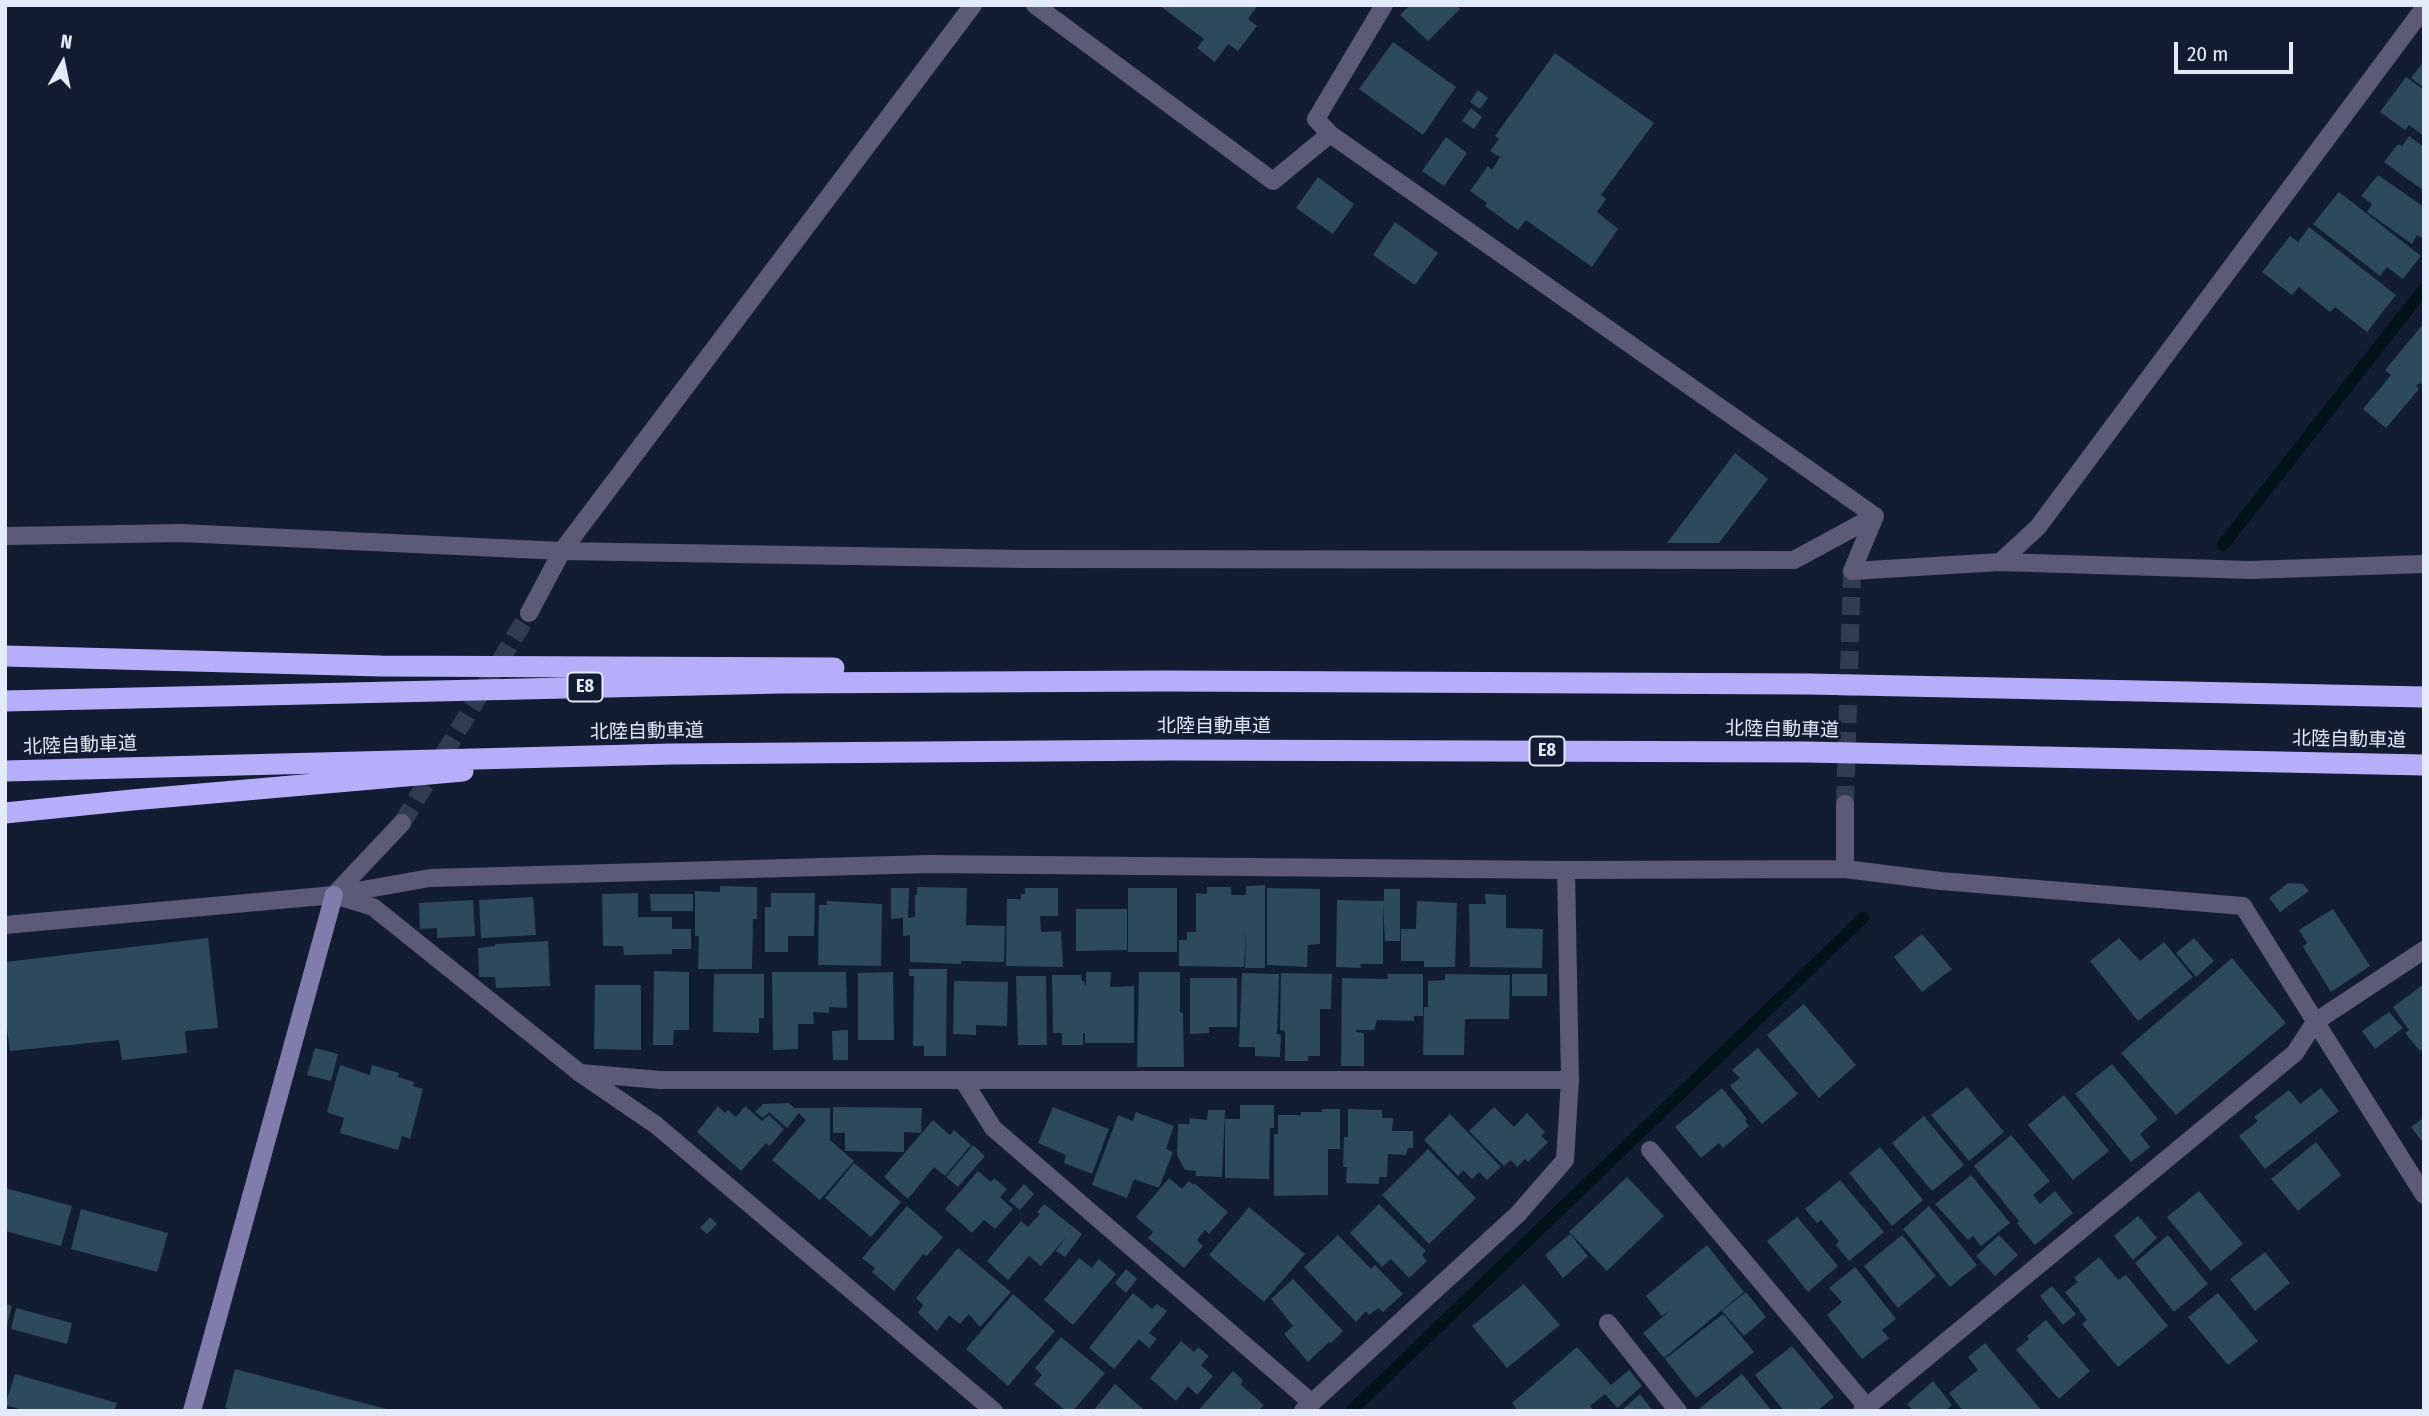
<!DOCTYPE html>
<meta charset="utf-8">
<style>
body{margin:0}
#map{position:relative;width:2429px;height:1416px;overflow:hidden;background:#121c33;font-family:"Fira Sans Condensed",sans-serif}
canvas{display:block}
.frame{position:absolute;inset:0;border:7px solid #e3ebfb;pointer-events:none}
.north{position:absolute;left:28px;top:28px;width:70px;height:70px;-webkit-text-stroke:5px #121c33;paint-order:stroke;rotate:9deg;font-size:19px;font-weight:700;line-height:28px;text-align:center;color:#e3ebfb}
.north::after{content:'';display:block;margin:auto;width:24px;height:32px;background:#e3ebfb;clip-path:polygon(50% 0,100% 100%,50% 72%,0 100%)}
.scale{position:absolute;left:2174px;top:42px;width:119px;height:32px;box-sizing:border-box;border:4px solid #e3ebfb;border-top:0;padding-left:9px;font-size:21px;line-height:24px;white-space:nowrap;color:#e3ebfb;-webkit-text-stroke:5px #121c33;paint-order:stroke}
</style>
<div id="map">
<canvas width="2429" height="1416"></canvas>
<div class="frame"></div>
<div class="north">N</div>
<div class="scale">20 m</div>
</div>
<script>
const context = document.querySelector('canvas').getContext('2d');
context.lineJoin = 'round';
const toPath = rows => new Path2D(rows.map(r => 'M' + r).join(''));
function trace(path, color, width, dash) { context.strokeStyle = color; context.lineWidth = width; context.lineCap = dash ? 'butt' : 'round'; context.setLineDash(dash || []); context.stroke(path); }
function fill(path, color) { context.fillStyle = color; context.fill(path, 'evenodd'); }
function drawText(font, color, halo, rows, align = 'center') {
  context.font = font + ' "Fira Sans Condensed","Noto Sans JP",sans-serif'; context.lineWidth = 6; context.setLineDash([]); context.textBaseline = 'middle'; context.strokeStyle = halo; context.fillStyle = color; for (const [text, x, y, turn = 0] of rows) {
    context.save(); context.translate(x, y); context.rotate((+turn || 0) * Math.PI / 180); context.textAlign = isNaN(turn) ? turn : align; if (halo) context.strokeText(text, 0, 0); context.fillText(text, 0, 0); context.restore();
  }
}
trace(toPath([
 [2223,545,2424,289],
 [1351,1411,1863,918]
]), '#001319', 12);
fill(toPath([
 [1159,5,1258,5,1248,19,1257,26,1238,51,1228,44,1215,62,1197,48,1204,39],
 [1410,5,1456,5,1460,9,1428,41,1400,15],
 [1393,42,1456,87,1423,135,1359,89],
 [1555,53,1654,123,1601,195,1606,199,1597,212,1618,229,1592,267,1526,220,1518,230,1485,206,1487,203,1470,191,1488,166,1492,170,1500,157,1490,151,1499,139,1495,136],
 [2424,61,2424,88,2411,78],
 [2406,77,2424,90,2424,136,2409,125,2405,130,2380,112],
 [1478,90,1488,98,1480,109,1470,102],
 [1471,108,1482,117,1474,129,1462,121],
 [2409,136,2424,147,2424,191,2384,162,2398,144,2402,146],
 [1446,137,1467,153,1444,186,1422,171],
 [2378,175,2424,207,2424,239,2417,235,2412,244,2367,212,2372,204,2361,196],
 [1318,177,1354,204,1333,234,1296,208],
 [2339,192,2421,256,2403,279,2387,267,2380,276,2313,224],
 [1395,222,1438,253,1415,285,1373,255],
 [2309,227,2396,295,2367,332,2335,307,2330,312,2299,287,2292,295,2262,272,2290,236,2298,242],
 [2424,323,2424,386,2420,383,2416,386,2419,389,2386,428,2363,409,2391,375,2385,370],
 [1735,453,1768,479,1719,543,1667,543],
 [2288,883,2303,884,2309,891,2280,912,2269,898],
 [1265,885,1265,968,1245,968,1246,929,1244,967,1179,966,1179,940,1187,940,1187,932,1196,932,1196,893,1207,894,1207,887,1231,887,1231,895,1246,895,1246,886],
 [720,886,757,887,757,919,753,919,752,969,698,969,699,936,695,936,695,891,720,892],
 [917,887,967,888,966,925,1005,926,1004,962,961,961,961,964,910,962,910,935,903,936,903,918,891,919,891,888,909,888,908,918,915,917,915,895,917,895],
 [1025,888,1058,888,1058,916,1040,916,1041,932,1061,931,1063,967,1006,966,1007,899,1021,899,1021,894,1025,894],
 [1128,888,1177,888,1177,952,1128,952],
 [1267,888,1320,889,1320,944,1308,945,1307,967,1267,965],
 [1384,889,1400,889,1400,941,1385,941,1383,905,1383,964,1360,964,1361,968,1336,967,1337,900,1384,901],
 [638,893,638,917,672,917,672,929,691,929,691,949,672,949,672,954,624,955,623,946,603,946,602,894],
 [771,893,815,893,814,936,788,936,788,952,765,952,765,907,771,907],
 [650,894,693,894,693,911,651,911],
 [1485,894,1506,895,1506,928,1543,929,1542,968,1470,967,1469,904,1486,904],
 [533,897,536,935,481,938,479,900],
 [473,900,475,936,437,938,437,928,420,929,419,903],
 [827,901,882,904,881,966,818,965,819,905,827,905],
 [1417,901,1457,903,1455,967,1424,967,1424,961,1401,961,1401,929,1416,929],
 [1076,909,1127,909,1127,950,1076,951],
 [2333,909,2370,966,2331,992,2303,947,2307,943,2299,930],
 [1922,934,1952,969,1922,992,1894,957],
 [208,938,218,1028,185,1031,187,1053,122,1060,119,1040,10,1051,5,1016,5,962],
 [2119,938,2140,961,2164,942,2193,977,2138,1021,2090,961],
 [2194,938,2214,961,2196,977,2176,953],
 [548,941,550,986,496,988,495,977,479,977,478,948,495,946,495,944],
 [2232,958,2286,1023,2176,1115,2121,1053],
 [909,969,947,969,946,1056,924,1056,924,1046,913,1046,914,976,909,976],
 [654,971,689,972,689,1030,674,1030,673,1045,653,1045],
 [772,972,846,972,847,1008,829,1007,829,1013,813,1012,814,1024,798,1024,798,1049,773,1050],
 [893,972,894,1040,858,1040,858,973],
 [1086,972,1111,972,1110,987,1134,986,1134,1043,1085,1043,1085,1033,1083,1033,1083,1045,1062,1045,1062,1033,1053,1033,1052,975,1081,975,1082,981,1084,981,1086,986],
 [1139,972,1180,972,1180,1012,1183,1013,1184,1067,1137,1067],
 [1242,973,1279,974,1277,1034,1281,1035,1280,1057,1255,1056,1255,1047,1239,1047],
 [1281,973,1332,974,1331,1009,1320,1009,1320,1056,1308,1056,1308,1061,1285,1061,1285,1031,1280,1030],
 [714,974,764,974,764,1018,759,1018,759,1033,713,1032],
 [1387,974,1423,974,1423,1016,1414,1016,1414,1021,1377,1020,1374,1030,1356,1030,1356,1032,1364,1033,1364,1066,1341,1066,1342,978,1388,979],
 [1445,974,1510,975,1509,1019,1465,1019,1464,1055,1423,1055,1424,1007,1428,1007,1428,981,1445,980],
 [1512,974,1547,974,1547,996,1512,996],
 [1016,976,1046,976,1047,1045,1018,1045],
 [1190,978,1237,978,1237,1027,1209,1027,1209,1033,1190,1034],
 [954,981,1008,982,1007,1026,976,1025,976,1035,953,1034],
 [2424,984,2424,1048,2420,1051,2405,1033,2409,1030,2393,1007],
 [595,985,641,985,641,1050,594,1049],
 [1804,1004,1856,1065,1819,1098,1767,1035],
 [2389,1012,2403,1028,2375,1049,2362,1031],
 [848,1030,848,1060,833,1060,832,1031],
 [315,1048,338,1054,331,1081,307,1075],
 [1758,1048,1798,1094,1762,1124,1730,1086,1740,1078,1732,1070],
 [2112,1064,2158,1119,2140,1134,2150,1147,2131,1162,2075,1094],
 [340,1065,370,1075,372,1065,399,1073,398,1077,414,1082,413,1086,423,1089,410,1139,402,1136,398,1150,340,1133,344,1118,327,1112],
 [1967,1087,2004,1132,1969,1161,1931,1115],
 [1722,1088,1747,1119,1745,1121,1749,1126,1723,1148,1719,1143,1701,1158,1675,1127],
 [2321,1088,2339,1111,2265,1169,2239,1136,2258,1121,2254,1117,2289,1090,2300,1104],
 [2064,1095,2109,1151,2073,1180,2028,1125],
 [789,1103,794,1108,830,1108,830,1140,854,1161,820,1200,772,1160,806,1120,799,1113,787,1128,769,1112,763,1118,755,1112,763,1104],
 [1240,1105,1274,1105,1274,1128,1270,1128,1269,1179,1225,1178,1225,1119,1240,1119],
 [718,1106,725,1113,728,1110,736,1117,745,1106,762,1121,769,1115,784,1129,770,1146,766,1143,741,1171,697,1132],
 [833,1107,922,1108,921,1133,904,1132,904,1152,845,1151,845,1133,833,1133],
 [1053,1107,1109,1129,1092,1174,1064,1163,1066,1155,1038,1143],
 [1494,1107,1514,1127,1527,1113,1545,1132,1541,1136,1548,1142,1528,1162,1525,1159,1517,1167,1511,1160,1504,1166,1469,1131],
 [1322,1109,1340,1109,1340,1149,1328,1149,1328,1195,1274,1196,1274,1134,1278,1134,1278,1115,1301,1115,1301,1112,1322,1112],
 [1348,1109,1382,1110,1382,1118,1393,1118,1392,1131,1413,1131,1413,1148,1408,1148,1406,1155,1388,1154,1387,1177,1379,1177,1379,1184,1346,1183,1347,1167,1343,1167,1344,1137,1348,1137],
 [1208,1110,1225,1110,1222,1177,1196,1176,1196,1171,1185,1170,1177,1155,1178,1124,1190,1124,1189,1118,1207,1120],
 [1136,1112,1174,1126,1166,1149,1173,1152,1159,1188,1134,1179,1127,1198,1092,1185,1118,1115,1133,1121],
 [1450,1114,1501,1167,1487,1180,1479,1172,1472,1179,1463,1170,1458,1176,1424,1140],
 [1924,1116,1964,1165,1932,1191,1892,1143],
 [2424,1117,2424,1144,2411,1127],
 [933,1120,950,1135,954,1130,971,1145,945,1176,934,1167,908,1199,884,1177],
 [2011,1135,2050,1181,2033,1195,2040,1204,2055,1191,2073,1213,2035,1245,2017,1223,2019,1221,1974,1166],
 [2316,1142,2341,1175,2298,1211,2271,1179],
 [973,1145,985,1156,958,1187,946,1177],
 [1880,1147,1923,1200,1892,1226,1849,1173],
 [1428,1149,1476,1198,1429,1244,1382,1195],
 [854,1163,901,1202,871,1237,825,1198],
 [978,1171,991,1182,994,1178,1007,1189,1000,1197,1013,1209,995,1229,984,1220,972,1233,945,1209],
 [1971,1175,2010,1223,1981,1246,1973,1236,1968,1240,1935,1204],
 [1627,1177,1664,1216,1607,1271,1569,1232],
 [1169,1178,1182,1189,1189,1181,1194,1185,1194,1183,1228,1212,1209,1234,1205,1230,1197,1240,1203,1246,1184,1268,1148,1238,1153,1232,1136,1217],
 [1840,1180,1884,1232,1849,1261,1836,1245,1839,1241,1821,1220,1817,1223,1805,1209],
 [1024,1184,1034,1194,1020,1210,1009,1201],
 [5,1188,72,1206,61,1246,5,1231],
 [2199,1191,2243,1244,2211,1271,2167,1217],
 [1044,1204,1082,1234,1065,1257,1056,1251,1066,1237,1041,1266,1029,1256,1008,1280,987,1261,1021,1221,1028,1227,1040,1214,1037,1212],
 [1379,1204,1426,1251,1422,1255,1427,1261,1409,1278,1391,1259,1382,1267,1350,1233],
 [907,1206,943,1237,927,1256,923,1254,894,1291,872,1272,875,1268,862,1258],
 [1929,1206,1977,1265,1950,1287,1903,1229],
 [1249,1207,1305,1254,1264,1302,1209,1255],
 [81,1209,168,1233,157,1272,71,1249],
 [2138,1216,2157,1238,2133,1260,2114,1236],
 [710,1217,717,1224,707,1234,700,1228],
 [1797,1217,1838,1266,1808,1292,1767,1241],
 [1570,1234,1588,1256,1563,1278,1545,1255],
 [1338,1235,1371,1269,1375,1265,1403,1294,1383,1312,1378,1308,1369,1315,1366,1311,1356,1322,1304,1267],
 [1902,1235,1936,1276,1898,1308,1864,1266],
 [1999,1235,2018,1255,1995,1276,1976,1256],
 [2168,1235,2208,1284,2174,1312,2135,1263],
 [1707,1245,1744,1292,1664,1358,1643,1333,1671,1310,1662,1316,1646,1296],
 [958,1248,1011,1292,980,1327,969,1314,960,1324,949,1315,937,1331,918,1313,923,1305,916,1298],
 [2265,1252,2290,1283,2255,1311,2230,1279],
 [2099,1257,2118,1280,2126,1275,2168,1326,2118,1367,2082,1324,2087,1320,2065,1292,2078,1282,2074,1278],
 [1079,1258,1092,1268,1099,1259,1116,1274,1073,1325,1044,1300],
 [1855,1267,1896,1319,1882,1330,1889,1338,1862,1359,1827,1315,1842,1302,1829,1288],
 [1126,1269,1137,1279,1126,1293,1115,1283],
 [1293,1279,1343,1331,1331,1343,1329,1342,1308,1362,1284,1334,1293,1326,1271,1299],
 [1524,1284,1560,1325,1507,1368,1472,1326],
 [2052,1286,2076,1314,2063,1325,2040,1296],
 [1746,1292,1766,1317,1744,1336,1722,1311],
 [1133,1293,1152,1309,1157,1304,1167,1311,1149,1333,1157,1339,1149,1348,1139,1339,1114,1369,1089,1348],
 [2218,1293,2258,1341,2228,1365,2188,1317],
 [1013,1294,1055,1331,1008,1386,966,1349],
 [5,1304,12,1306,6,1329,5,1329],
 [16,1308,72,1323,67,1344,11,1329],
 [1723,1314,1754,1352,1696,1398,1665,1359],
 [2046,1320,2090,1371,2059,1399,2016,1350,2029,1339,2027,1336],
 [1061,1337,1105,1373,1073,1411,1066,1411,1034,1384,1042,1375,1035,1368],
 [1181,1341,1194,1352,1198,1347,1209,1356,1201,1365,1213,1376,1197,1395,1188,1386,1176,1401,1150,1378],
 [1985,1343,2042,1411,1963,1411,1949,1393,1978,1370,1968,1357],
 [1792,1346,1834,1397,1817,1411,1784,1411,1755,1375],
 [1577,1347,1611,1385,1629,1370,1642,1386,1617,1408,1605,1394,1590,1406,1594,1411,1518,1411,1512,1403],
 [235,1369,390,1410,390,1411,237,1411,225,1408],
 [1233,1371,1243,1380,1241,1385,1264,1405,1258,1411,1198,1411],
 [15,1374,117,1403,114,1411,26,1411,5,1405],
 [1742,1374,1772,1411,1702,1411,1700,1408],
 [1933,1381,1952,1405,1945,1411,1914,1411,1907,1404],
 [1115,1384,1145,1411,1093,1411],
 [1640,1394,1653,1411,1621,1411]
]), '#2d495c');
trace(toPath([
 [1845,804,1852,571],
 [402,823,529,613]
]), '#313b51', 18, [18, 9]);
trace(toPath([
 [1035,5,1273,181,1330,134],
 [1384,5,1316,119,1330,134,1875,516],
 [1875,516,1852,571,2000,562,2250,570,2424,564],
 [5,536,181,533,562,551,1023,559,1794,560,1875,516],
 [2000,562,2038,527,2424,8],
 [529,613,562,551,973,5],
 [1845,869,1845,804],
 [334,895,402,823],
 [337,896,373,907,580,1073,656,1125,994,1411],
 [5,925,334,895,430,878,929,864,1566,870,1845,869,1941,881,2243,906,2424,1195],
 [580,1073,660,1080,1570,1080],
 [963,1080,993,1128,1312,1403],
 [1650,1150,1867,1407],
 [1608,1323,1678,1411],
 [1303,1411,1518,1214,1565,1160,1570,1080,1566,870],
 [1862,1411,2295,1053,2315,1022,2424,950]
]), '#5c5a77', 18);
trace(toPath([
 [192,1411,334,895]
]), '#817cac', 18);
trace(toPath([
 [5,656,381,666,834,668],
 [5,701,781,683,1164,681,1809,684,2424,697],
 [5,771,671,754,1170,750,1806,752,2424,765],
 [5,813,132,800,463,771]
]), '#b7aef9', 21);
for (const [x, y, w] of [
 [585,687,35],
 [1547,751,35]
]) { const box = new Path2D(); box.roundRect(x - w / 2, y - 14.5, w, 29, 5); context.fillStyle = '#121c33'; context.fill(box); trace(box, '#e3ebfb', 2); }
drawText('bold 18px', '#e3ebfb', null, [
 ["E8",585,687],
 ["E8",1547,751]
]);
drawText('19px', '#e3ebfb', '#121c33', [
 ["北陸自動車道",1214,727],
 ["北陸自動車道",1782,730,1],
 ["北陸自動車道",647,732,-1],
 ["北陸自動車道",2349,740,1],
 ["北陸自動車道",80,746,-2]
]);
</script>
